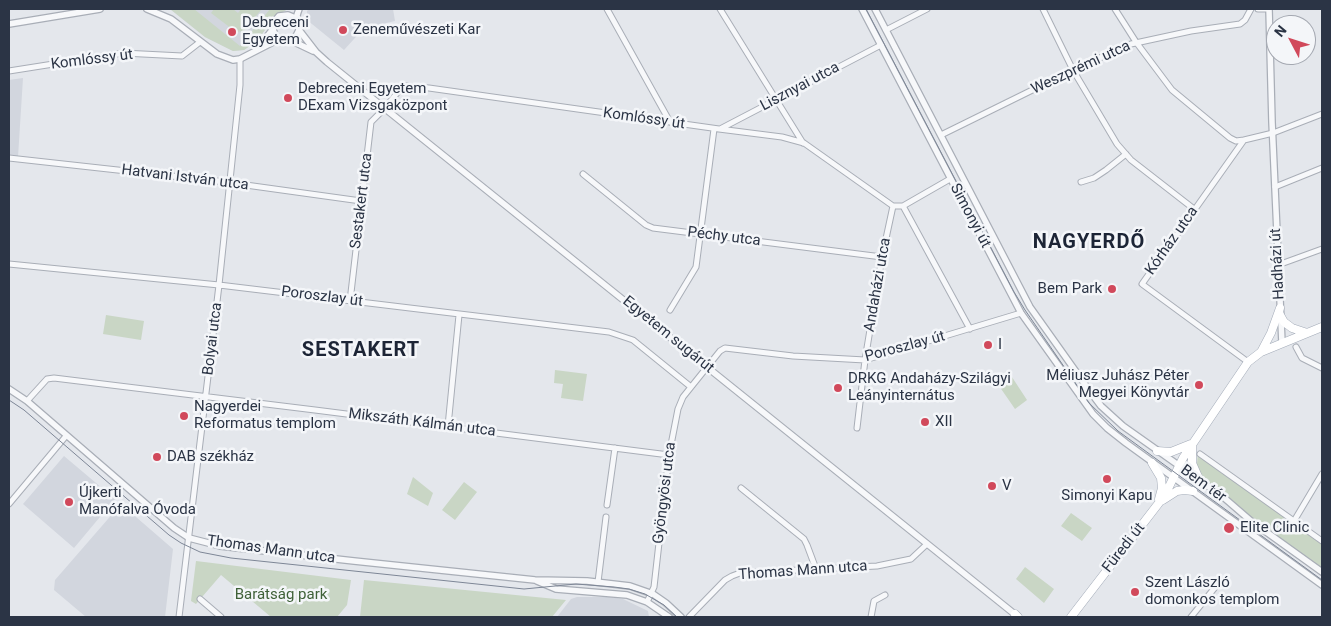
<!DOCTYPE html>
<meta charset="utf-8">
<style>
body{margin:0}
#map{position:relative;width:1331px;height:626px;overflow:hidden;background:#e4e7ec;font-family:Roboto,sans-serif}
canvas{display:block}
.frame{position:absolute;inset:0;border:10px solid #2b3445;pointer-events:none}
.north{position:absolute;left:1266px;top:15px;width:50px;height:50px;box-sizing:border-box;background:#f4f6f9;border:1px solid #a4a8b1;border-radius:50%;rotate:310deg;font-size:14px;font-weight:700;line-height:20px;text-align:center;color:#2b3445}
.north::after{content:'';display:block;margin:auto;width:18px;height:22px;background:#d1495b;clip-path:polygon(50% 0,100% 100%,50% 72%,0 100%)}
</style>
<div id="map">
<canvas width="1331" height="626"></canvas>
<div class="frame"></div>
<div class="north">N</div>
</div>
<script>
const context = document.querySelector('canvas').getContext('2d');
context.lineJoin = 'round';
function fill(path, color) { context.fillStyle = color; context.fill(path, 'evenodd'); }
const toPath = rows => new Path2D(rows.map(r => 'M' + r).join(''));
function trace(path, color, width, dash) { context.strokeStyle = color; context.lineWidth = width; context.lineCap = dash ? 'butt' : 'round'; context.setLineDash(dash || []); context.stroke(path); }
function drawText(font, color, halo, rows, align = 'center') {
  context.font = font + ' Roboto,sans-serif'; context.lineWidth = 5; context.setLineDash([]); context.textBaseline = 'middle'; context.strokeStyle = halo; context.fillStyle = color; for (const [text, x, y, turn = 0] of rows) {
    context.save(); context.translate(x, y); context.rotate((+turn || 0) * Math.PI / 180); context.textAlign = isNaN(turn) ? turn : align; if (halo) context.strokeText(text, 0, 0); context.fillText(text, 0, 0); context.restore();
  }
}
fill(toPath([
 [170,9,288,9,275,16,257,41,244,50,233,51,205,37],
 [309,9,393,9,395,21,364,28,344,50,307,20,307,11],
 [23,78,18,157,9,156,9,80],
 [64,456,115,499,74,548,23,504],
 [121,504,173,549,165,617,86,617,54,590,55,580],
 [577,597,609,597,623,599,648,611,649,617,557,617,571,599]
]), '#d2d6de');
fill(toPath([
 [170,9,194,9,240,46,270,9,288,9,275,16,257,41,244,50,233,51,205,37],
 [214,9,233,9,238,13,241,9,259,9,261,10,244,31,236,32,211,13],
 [106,315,144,321,141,340,103,334],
 [555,370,587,374,583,401,561,398,563,384,554,383],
 [1010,374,1027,400,1015,409,997,383],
 [1198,452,1322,541,1322,572,1251,521,1196,474],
 [413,477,433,493,428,506,407,494],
 [464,482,477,492,455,520,442,510],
 [1071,513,1092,528,1082,541,1061,526],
 [196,561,351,580,347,605,337,617,271,617,221,575,196,604,191,601],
 [1025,567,1054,589,1044,603,1016,579],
 [364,580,566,600,552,617,360,617]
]), '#c9d6c5');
const minor = toPath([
 [607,9,670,122],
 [720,9,803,143],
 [1043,9,1073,70,1117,144,1131,160,1194,209],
 [1115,9,1136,42,1172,90,1230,138,1236,141,1244,140],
 [1258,9,1268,9],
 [886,30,927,9],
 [9,71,123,53,182,56,200,42],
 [720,129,881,45],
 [941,135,1073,70,1131,44,1191,31,1240,24,1245,20,1251,9],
 [9,158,217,181,361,201],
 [583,174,646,225,653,228,882,257],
 [1081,182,1094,178,1106,170,1126,154],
 [1275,187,1322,168],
 [893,206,903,206,950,179],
 [903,206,970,329],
 [9,264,219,285,609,332,633,340,691,387],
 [1278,265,1322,249],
 [350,301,371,122,385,108,401,88,405,86,429,88,719,129,782,137,804,143,893,206],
 [670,310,696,267,714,129],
 [1296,347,1302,358,1322,368],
 [1248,362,1142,284,1244,140,1273,133,1322,114],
 [27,401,47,379,54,378,315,410,669,455],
 [448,426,459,315],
 [857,428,865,360,882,257,893,206],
 [1200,454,1322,541],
 [741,488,804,539,807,545,816,569],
 [9,504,66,436],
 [607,505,615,448],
 [1294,521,1322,474],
 [598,582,606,517],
 [200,599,221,617],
 [647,602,654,587,669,455,678,409,683,397,720,351,725,348,793,356,865,360,1021,313],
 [179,617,219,285,240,85,240,59],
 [689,617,725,580,732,576,740,573,877,566,911,559,927,544],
 [871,617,874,601,885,595],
 [1191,617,1221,580]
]);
const tertiary = toPath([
 [147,9,171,19,217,54,233,60,240,59,279,39],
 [862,9,1021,313,1093,414,1107,428,1126,443,1322,585],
 [875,9,1030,307,1089,390,1101,406,1123,426,1222,496,1251,521,1322,572],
 [1269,9,1272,122,1282,343],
 [297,21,293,17,288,15,279,16,273,23,273,29,275,35,279,39,284,41,290,40,296,36,299,30,297,15,299,9],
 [9,24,100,9],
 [299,30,316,52,327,62,1017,616],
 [290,40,313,51],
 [257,49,273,29],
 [9,389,27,401,174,528,189,538,220,546,354,561,535,580,587,581,630,586,653,594,666,603,681,617],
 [537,581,556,589,627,595,647,602,669,617]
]);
const primary = toPath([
 [1280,315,1284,322,1292,328,1307,333],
 [1261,352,1271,333,1280,308],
 [1192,445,1192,463,1200,481],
 [1157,451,1171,452,1191,444],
 [1152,463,1161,478,1162,488,1159,499],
 [1163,500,1177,491,1184,490,1193,491],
 [1015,614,1018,617],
 [1071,617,1165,495,1183,458,1248,362,1261,352,1322,327]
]);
trace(minor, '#a9aeb7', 7);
trace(tertiary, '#a9aeb7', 8);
trace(primary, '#a3abb8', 9);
trace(minor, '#f7f8fa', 5);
trace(tertiary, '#f7f8fa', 5.5);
trace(primary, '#fff', 8);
trace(toPath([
 [866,9,1014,292,1025,310,1089,403,1118,431,1322,580],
 [9,400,24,410,169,535,181,543,200,552,231,558,524,589,576,584,614,587,629,589,645,594,664,605,677,617]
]), '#7d8696', 1);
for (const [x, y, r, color] of [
 [343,30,5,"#d1495b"],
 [232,32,5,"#d1495b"],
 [288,98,5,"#d1495b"],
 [1112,289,5,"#d1495b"],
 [988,345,5,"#d1495b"],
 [1199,385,5,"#d1495b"],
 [838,388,5,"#d1495b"],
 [184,416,5,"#d1495b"],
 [925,422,5,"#d1495b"],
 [157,457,5,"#d1495b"],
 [1107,479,5,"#d1495b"],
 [992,486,5,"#d1495b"],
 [69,502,5,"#d1495b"],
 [1229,528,6,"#d1495b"],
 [1135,592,5,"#d1495b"]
]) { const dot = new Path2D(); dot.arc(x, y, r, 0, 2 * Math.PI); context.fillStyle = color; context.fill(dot); trace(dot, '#f4f6f9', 2); }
drawText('15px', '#2b3445', '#f4f6f9', [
 ["Debreceni",242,23],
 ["Egyetem",242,40],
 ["Zeneművészeti Kar",353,30],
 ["Debreceni Egyetem",298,89],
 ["DExam Vizsgaközpont",298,106],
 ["Bem Park",1102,289,"right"],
 ["I",998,345],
 ["Méliusz Juhász Péter",1189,376,"right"],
 ["Megyei Könyvtár",1189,393,"right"],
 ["DRKG Andaházy-Szilágyi",848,379],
 ["Leányinternátus",848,396],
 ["Nagyerdei",194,407],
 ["Reformatus templom",194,424],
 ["XII",935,422],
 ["DAB székház",167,457],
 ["V",1002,486],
 ["Újkerti",79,493],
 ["Manófalva Óvoda",79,510],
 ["Simonyi Kapu",1107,496,"center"],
 ["Elite Clinic",1240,528],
 ["Szent László",1145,583],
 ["domonkos templom",1145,600]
], 'left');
drawText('15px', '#2b3445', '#f4f6f9', [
 ["Komlóssy út",92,60,-7],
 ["Weszprémi utca",1081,68,-25],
 ["Lisznyai utca",800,87,-28],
 ["Komlóssy út",644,119,8],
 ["Hatvani István utca",185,178,7],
 ["Sestakert utca",362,201,-83],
 ["Simonyi út",970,216,62],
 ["Péchy utca",724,237,7],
 ["Kórház utca",1172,241,-55],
 ["Hadházi út",1278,264,-93],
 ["Andaházi utca",878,285,-80],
 ["Poroszlay út",322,297,7],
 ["Egyetem sugárút",668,335,39],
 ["Bolyai utca",213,339,-83],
 ["Poroszlay út",905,347,-15],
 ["Mikszáth Kálmán utca",422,423,7],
 ["Bem tér",1203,484,36],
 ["Gyöngyösi utca",665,493,-83],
 ["Füredi út",1124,548,-52],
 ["Thomas Mann utca",271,550,8],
 ["Thomas Mann utca",803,571,-4]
]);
drawText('15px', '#3f6138', '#f4f6f9', [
 ["Barátság park",281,595]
]);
context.letterSpacing = '1px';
drawText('bold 20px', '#1d2536', '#f4f6f9', [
 ["NAGYERDŐ",1089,243],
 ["SESTAKERT",361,351]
]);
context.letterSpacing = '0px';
</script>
